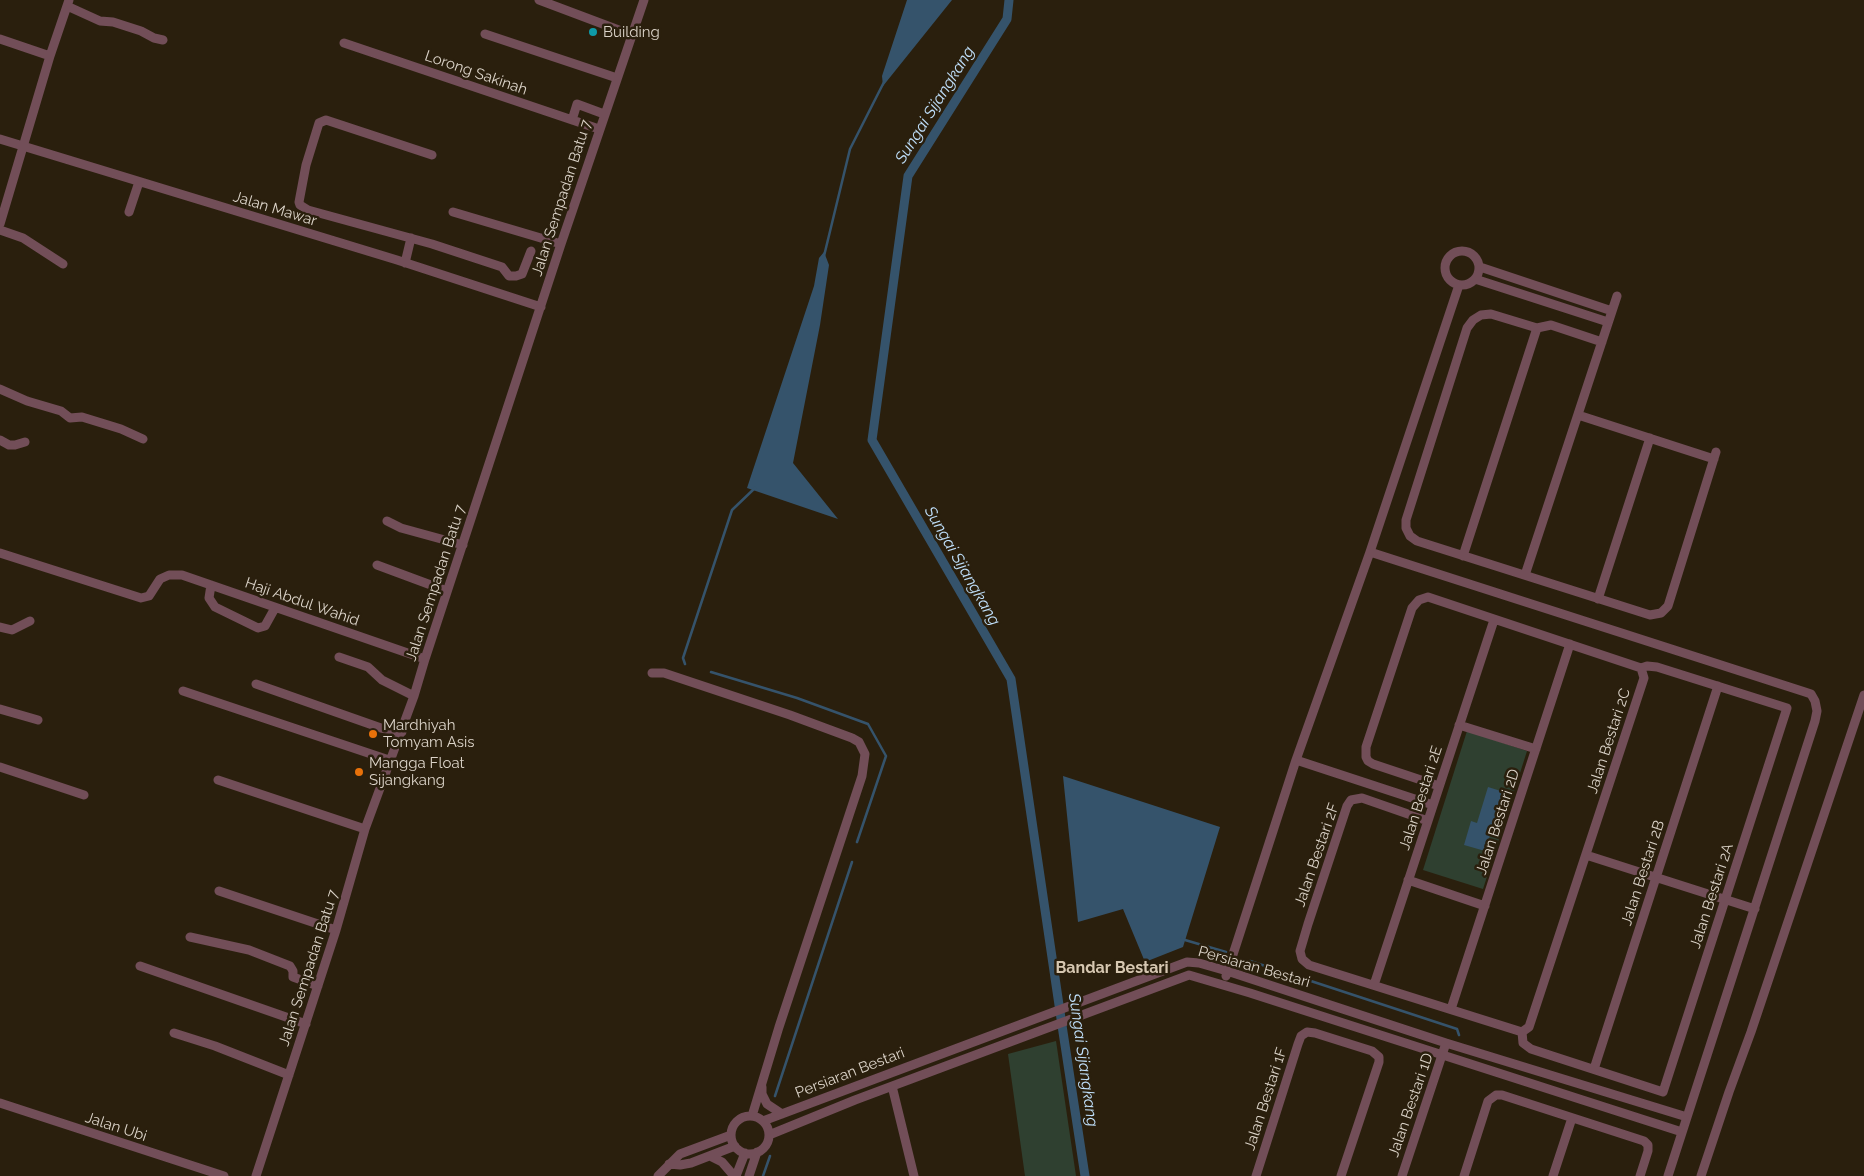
<!DOCTYPE html>
<style>
body{margin:0}
canvas{display:block;background:#2a1f0d}
</style>
<canvas width="1864" height="1176"></canvas>
<script>
const context = document.querySelector('canvas').getContext('2d');
context.lineJoin = 'round';
function fill(path, color) { context.fillStyle = color; context.fill(path, 'evenodd'); }
const toPath = rows => new Path2D(rows.map(r => 'M' + r).join(''));
function trace(path, color, width, dash) { context.strokeStyle = color; context.lineWidth = width; context.lineCap = dash ? 'butt' : 'round'; context.setLineDash(dash || []); context.stroke(path); }
function drawText(font, color, halo, rows, align = 'center') {
  context.font = font + ' Raleway,sans-serif'; context.lineWidth = 5; context.setLineDash([]); context.textBaseline = 'middle'; context.strokeStyle = halo; context.fillStyle = color; for (const [text, x, y, turn = 0] of rows) {
    context.save(); context.translate(x, y); context.rotate((+turn || 0) * Math.PI / 180); context.textAlign = isNaN(turn) ? turn : align; if (halo) context.strokeText(text, 0, 0); context.fillText(text, 0, 0); context.restore();
  }
}
fill(toPath([
 [1467,731,1527,751,1483,889,1423,870],
 [1056,1041,1076,1176,1025,1176,1008,1054]
]), '#2f4030');
fill(toPath([
 [907,0,952,0,883,86,882,76],
 [824,252,829,265,820,325,793,463,838,519,747,488,814,286,819,258],
 [1063,776,1220,827,1183,947,1145,962,1123,909,1078,922],
 [1488,787,1504,792,1485,851,1464,845,1471,821,1477,823]
]), '#35536b');
trace(toPath([
 [824,256,850,149,884,82],
 [685,664,683,658,732,510,755,488],
 [711,672,797,698,868,724,886,756,857,842],
 [1182,938,1185,940,1226,952],
 [1250,961,1457,1029,1459,1035],
 [775,1096,852,862],
 [763,1176,770,1156]
]), '#35536b', 2.5);
trace(toPath([
 [1009,0,1007,19,908,176,872,440,1011,679,1063,1032,1085,1176]
]), '#35536b', 9);
trace(toPath([
 [539,0,632,35],
 [67,6,100,21,113,22,141,31,154,38,163,40],
 [485,34,617,78],
 [0,39,50,56],
 [344,43,599,129],
 [572,120,577,104,604,114],
 [0,139,397,260,541,307],
 [432,155,326,120,319,123,306,165,299,202,300,205,308,210,432,244,502,267,509,276,516,276,522,274,531,251],
 [129,212,139,182],
 [453,212,561,244],
 [0,224,50,56,69,0],
 [0,230,23,238,63,264],
 '1445 268a17 17 0 1 1 34 0a17 17 0 1 1-34 0Z',
 [405,263,411,238],
 [1480,267,1612,311],
 [1475,279,1608,322],
 [1537,328,1491,314,1481,315,1473,320,1467,328,1406,520,1406,528,1410,536,1417,541,1650,615,1661,613,1668,606,1716,452],
 [0,389,27,401,61,411,70,418,82,417,121,429,143,439],
 [1578,415,1714,459],
 [0,440,9,445,15,445,25,442],
 [387,521,401,528,463,545],
 [1370,552,1805,692,1811,694,1815,701,1817,711,1815,721,1668,1176],
 [0,553,141,598,149,596,160,579,169,575,182,575,425,659],
 [1463,556,1537,328,1551,325,1602,342],
 [377,565,447,591],
 [1525,575,1617,296],
 [211,585,209,598,215,607,258,628,265,626,275,608],
 [1598,599,1650,438],
 [0,627,12,630,30,621],
 [339,657,368,667,382,680,414,696],
 [652,673,664,673,790,715,852,738,859,742,865,754,862,776,779,1027,752,1116],
 [256,684,381,728,402,732],
 [183,691,392,761],
 [0,709,38,720],
 [1459,725,1536,749],
 [1296,760,1433,805],
 [0,767,84,795],
 [218,780,365,829],
 [1439,786,1373,764,1368,761,1366,757,1366,747,1412,608,1419,600,1428,597,1641,668],
 [1428,821,1362,798,1351,800,1347,806,1308,924,1300,951,1302,959,1309,965,1522,1032],
 [1586,855,1755,909],
 [1408,880,1485,906],
 [219,891,336,930],
 [190,937,249,950,290,966,293,971,293,977,318,986],
 [140,966,306,1024],
 [1226,976,1296,760,1370,552,1459,285],
 [1374,985,1494,620],
 [1451,1009,1570,644],
 [1522,1032,1523,1043,1531,1049,1663,1092,1787,708,1657,667,1647,666,1641,668],
 [1522,1032,1529,1027,1644,678,1641,668],
 [174,1033,215,1046,289,1075],
 [1594,1069,1718,686],
 [892,1086,914,1176],
 [762,1087,762,1094,767,1104,782,1114],
 [0,1103,224,1176],
 '731 1135a19 19 0 1 1 38 0a19 19 0 1 1-38 0Z',
 [763,1121,1187,962,1199,963,1227,971,1446,1043,1687,1117],
 [769,1135,855,1100,1189,975,1250,993,1682,1132],
 [710,1156,722,1162,734,1176],
 [669,1164,680,1165,691,1163,735,1146],
 [256,1176,336,930,365,829,414,696,425,659,561,244,644,0],
 [658,1176,680,1154,731,1135],
 [736,1176,745,1153],
 [749,1176,757,1152],
 [1256,1176,1298,1044,1301,1036,1307,1032,1315,1033,1372,1051,1379,1057,1379,1062,1341,1176],
 [1402,1176,1446,1043],
 [1464,1176,1488,1101,1496,1095,1502,1095,1644,1141,1648,1145,1648,1151,1640,1176],
 [1553,1176,1572,1118],
 [1701,1176,1729,1092,1751,1032,1864,695]
]), '#724e58', 9);
for (const [x, y, r, color] of [
 [593,32,5,"#0f9aa8"],
 [373,734,5,"#e8710a"],
 [359,772,5,"#e8710a"]
]) { const dot = new Path2D(); dot.arc(x, y, r, 0, 2 * Math.PI); context.fillStyle = color; context.fill(dot); trace(dot, '#2a1f0d', 2); }
drawText('15px', '#dbd3c8', '#2a1f0d', [
 ["Building",603,32],
 ["Mardhiyah",383,725],
 ["Tomyam Asis",383,742],
 ["Mangga Float",369,763],
 ["Sijangkang",369,780]
], 'left');
drawText('15px', '#dbd3c8', '#2a1f0d', [
 ["Lorong Sakinah",476,73,19],
 ["Jalan Sempadan Batu 7",562,198,-72],
 ["Jalan Mawar",275,209,17],
 ["Jalan Sempadan Batu 7",436,583,-72],
 ["Haji Abdul Wahid",302,602,19],
 ["Jalan Bestari 2C",1609,741,-72],
 ["Jalan Bestari 2E",1421,798,-72],
 ["Jalan Bestari 2D",1498,822,-72],
 ["Jalan Bestari 2F",1317,855,-71],
 ["Jalan Bestari 2B",1643,873,-72],
 ["Jalan Bestari 2A",1712,896,-72],
 ["Persiaran Bestari",1254,967,16],
 ["Jalan Sempadan Batu 7",309,968,-72],
 ["Persiaran Bestari",850,1073,-21],
 ["Jalan Bestari 1F",1266,1099,-72],
 ["Jalan Bestari 1D",1411,1105,-71],
 ["Jalan Ubi",116,1127,18]
]);
drawText('italic 16px', '#c0e0fb', '#2a1f0d', [
 ["Sungai Sijangkang",935,105,-58],
 ["Sungai Sijangkang",962,566,60],
 ["Sungai Sijangkang",1083,1060,82]
]);
drawText('bold 16px', '#d6c7b1', '#2a1f0d', [
 ["Bandar Bestari",1112,968]
]);
</script>
